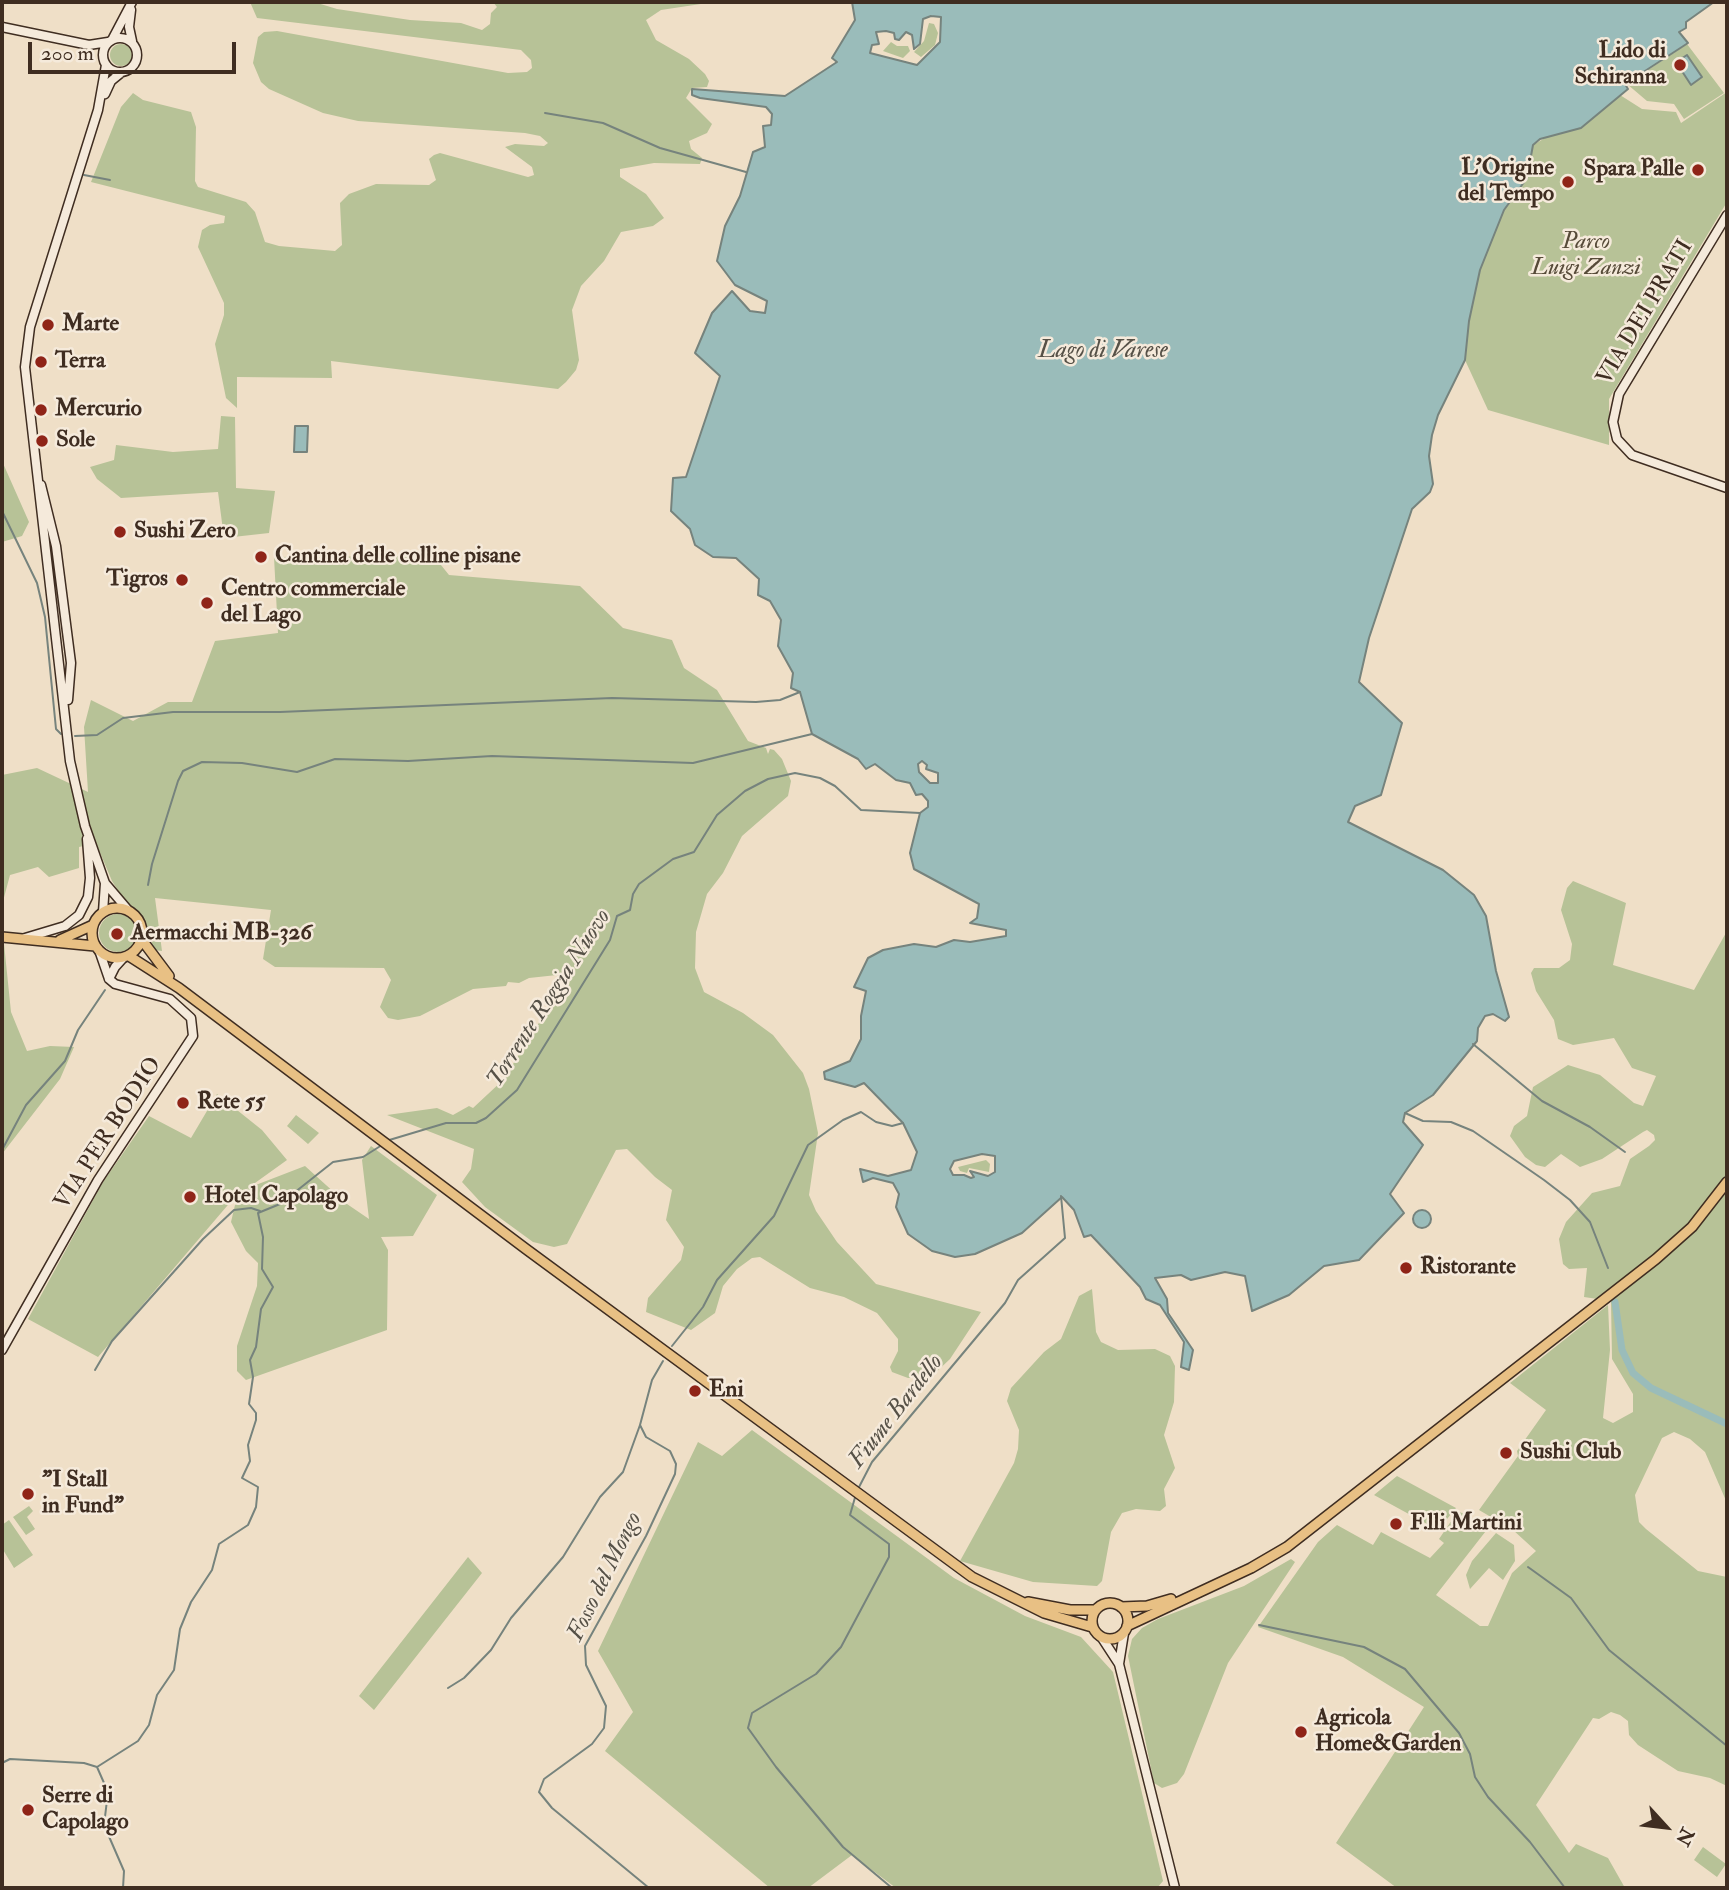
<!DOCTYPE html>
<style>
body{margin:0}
#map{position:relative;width:1729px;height:1890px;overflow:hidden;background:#efdfc7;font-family:"IM FELL Double Pica",serif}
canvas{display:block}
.frame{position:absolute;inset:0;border:4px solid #3f2d21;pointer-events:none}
.north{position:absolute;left:1631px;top:1792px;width:70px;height:70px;-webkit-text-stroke:5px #f5eadb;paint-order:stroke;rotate:117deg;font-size:19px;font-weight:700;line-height:28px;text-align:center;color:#3f2d21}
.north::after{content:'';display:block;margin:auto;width:24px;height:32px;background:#3f2d21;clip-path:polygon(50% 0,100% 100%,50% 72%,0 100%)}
.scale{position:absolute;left:28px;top:42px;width:208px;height:32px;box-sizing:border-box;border:4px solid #3f2d21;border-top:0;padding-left:9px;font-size:21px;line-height:24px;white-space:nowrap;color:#3f2d21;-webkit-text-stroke:5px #f5eadb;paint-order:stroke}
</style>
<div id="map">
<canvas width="1729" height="1890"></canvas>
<div class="frame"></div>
<div class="north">N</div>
<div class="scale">200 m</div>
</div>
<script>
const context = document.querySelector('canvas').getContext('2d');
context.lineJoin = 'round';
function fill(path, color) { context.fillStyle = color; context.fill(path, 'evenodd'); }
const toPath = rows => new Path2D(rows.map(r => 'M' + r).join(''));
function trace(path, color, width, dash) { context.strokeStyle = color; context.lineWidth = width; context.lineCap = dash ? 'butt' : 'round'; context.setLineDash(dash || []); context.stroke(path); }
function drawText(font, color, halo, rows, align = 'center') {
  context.font = font + ' "IM FELL Double Pica",serif'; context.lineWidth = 5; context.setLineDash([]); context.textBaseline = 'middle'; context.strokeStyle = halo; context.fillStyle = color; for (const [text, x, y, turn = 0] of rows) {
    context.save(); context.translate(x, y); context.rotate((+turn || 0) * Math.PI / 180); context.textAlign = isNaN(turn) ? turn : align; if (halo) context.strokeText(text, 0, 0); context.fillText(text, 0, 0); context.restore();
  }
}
fill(toPath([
 [250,2,314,2,337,9,410,20,461,23,482,30,490,24,491,13,497,7,493,2,714,2,661,10,646,20,656,40,689,59,705,74,709,81,707,87,692,88,686,98,712,124,707,133,689,141,691,149,702,158,700,164,654,163,620,169,620,177,646,194,664,218,653,226,621,232,604,261,581,286,572,310,579,360,576,370,566,382,558,389,331,361,332,378,237,377,237,408,226,398,215,344,224,315,224,303,198,247,202,230,210,225,224,223,225,216,91,182,121,107,133,93,143,100,191,112,196,127,195,181,198,187,246,202,255,212,265,242,279,246,335,251,342,245,340,203,349,194,376,184,429,185,436,180,429,159,434,155,440,153,528,177,534,175,532,167,505,147,515,144,544,146,548,143,540,136,525,133,358,121,323,113,269,89,261,82,253,63,258,37,264,32,277,31,508,73,527,72,532,68,531,60,521,50,257,18],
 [929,23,934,24,938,33,935,45,921,57,914,52,924,41],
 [891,42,897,46,908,46,910,51,903,58,883,51],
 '110 55a11 11 0 1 1 22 0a11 11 0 1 1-22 0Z',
 [1687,44,1724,93,1684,119,1674,104,1647,101,1627,84],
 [1727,92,1727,202,1609,399,1609,445,1488,410,1465,360,1469,321,1480,270,1504,210,1527,178,1533,145,1620,95,1642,109,1676,112,1681,123],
 [221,416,235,417,236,488,275,491,269,533,224,538,218,492,121,498,97,479,90,467,114,460,116,445,173,452,218,449],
 [2,461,29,522,22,536,2,542],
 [425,556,437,560,449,575,580,586,623,628,672,640,684,668,717,690,748,741,766,748,768,754,770,749,774,750,782,759,791,781,788,796,742,836,723,873,707,894,696,932,695,968,704,992,743,1013,773,1035,803,1073,809,1089,818,1133,809,1195,816,1211,837,1242,876,1284,981,1312,950,1359,931,1377,908,1378,892,1372,890,1367,898,1351,898,1339,877,1313,844,1297,810,1288,760,1257,752,1258,737,1269,723,1286,715,1313,691,1330,646,1312,648,1298,681,1260,684,1247,666,1220,672,1190,655,1177,627,1149,616,1150,567,1244,554,1247,533,1242,485,1207,462,1182,471,1169,474,1149,387,1115,437,1108,453,1115,469,1106,473,1108,503,1080,547,1010,560,996,565,983,557,975,529,978,519,983,508,982,506,986,473,989,420,1016,398,1020,388,1018,380,1007,391,980,384,968,275,967,263,959,271,910,155,898,162,951,154,950,145,921,126,903,112,881,96,843,79,847,79,868,49,877,38,867,10,875,2,905,2,775,37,768,88,792,84,727,91,700,133,721,168,702,192,702,215,641,278,633,274,557],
 [1573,881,1626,903,1613,965,1694,990,1727,931,1727,1503,1705,1452,1690,1439,1674,1432,1662,1438,1635,1495,1639,1522,1646,1529,1698,1571,1727,1577,1727,1786,1710,1778,1678,1771,1638,1745,1629,1735,1628,1721,1620,1715,1611,1712,1599,1719,1593,1718,1536,1805,1569,1853,1576,1844,1608,1858,1625,1888,1397,1888,1336,1843,1424,1707,1343,1657,1258,1627,1318,1542,1337,1525,1373,1545,1381,1532,1430,1558,1444,1543,1439,1539,1458,1511,1489,1527,1436,1595,1480,1626,1488,1626,1512,1573,1536,1551,1513,1530,1479,1510,1518,1456,1517,1451,1546,1410,1510,1383,1608,1305,1610,1350,1603,1418,1613,1423,1633,1412,1633,1394,1612,1359,1611,1301,1584,1297,1587,1268,1569,1269,1563,1264,1559,1239,1566,1222,1592,1193,1620,1186,1630,1159,1649,1146,1655,1140,1654,1135,1647,1130,1643,1132,1602,1159,1580,1167,1561,1154,1545,1167,1536,1165,1525,1157,1510,1136,1514,1126,1527,1116,1533,1087,1568,1065,1600,1075,1634,1103,1643,1106,1656,1076,1632,1068,1614,1038,1573,1045,1558,1039,1554,1020,1536,991,1531,973,1534,968,1559,968,1570,960,1572,944,1561,910,1567,888],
 '99 933a19 19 0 1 1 38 0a19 19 0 1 1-38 0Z',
 [2,924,11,1012,27,1051,50,1046,74,1047,60,1079,2,1154],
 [217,1094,262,1130,287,1160,248,1188,305,1166,347,1204,369,1219,362,1160,371,1146,437,1195,413,1236,381,1237,388,1250,387,1330,246,1380,237,1371,237,1346,257,1286,258,1263,246,1251,231,1222,235,1205,248,1188,233,1199,98,1357,28,1319,103,1182,149,1116,191,1138],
 [296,1115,319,1133,308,1144,287,1126],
 [986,1160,990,1164,989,1172,969,1168,967,1173,960,1171,958,1167],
 [1092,1289,1096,1332,1101,1342,1118,1350,1155,1349,1170,1356,1175,1366,1174,1402,1164,1435,1175,1468,1164,1489,1166,1506,1160,1511,1136,1509,1122,1513,1111,1532,1102,1581,1097,1586,1033,1582,960,1561,1014,1463,1018,1449,1019,1430,1007,1401,1011,1388,1044,1352,1061,1339,1079,1296],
 [752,1430,954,1578,1025,1616,1081,1637,1113,1672,1163,1881,1157,1888,896,1888,852,1855,808,1888,770,1888,605,1751,633,1712,598,1651,698,1442,722,1456],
 [1397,1476,1456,1508,1438,1530,1374,1495],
 [29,1506,33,1511,27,1517,35,1529,26,1535,13,1517],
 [9,1520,33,1555,14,1568,2,1548,2,1525],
 [1496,1533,1514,1545,1515,1561,1503,1580,1489,1568,1470,1589,1466,1575,1472,1561],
 [468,1557,482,1573,374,1710,359,1696],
 [1291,1559,1295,1562,1228,1663,1184,1774,1177,1783,1162,1788,1154,1783,1128,1656,1132,1639,1142,1628,1158,1619,1244,1586],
 [1703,1847,1726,1864,1717,1877,1694,1860]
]), '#b7c297');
const water = toPath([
 [852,2,1714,2,1686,22,1686,28,1679,32,1688,43,1625,84,1628,89,1581,128,1540,139,1533,145,1527,178,1504,210,1480,270,1469,321,1465,360,1438,415,1432,435,1429,456,1433,484,1430,492,1412,509,1369,638,1359,682,1402,723,1381,795,1355,806,1348,822,1443,870,1474,895,1486,916,1496,971,1509,1017,1505,1021,1493,1014,1485,1016,1478,1028,1477,1041,1433,1095,1405,1113,1403,1122,1423,1145,1390,1194,1404,1213,1359,1260,1324,1266,1289,1295,1252,1311,1245,1276,1225,1272,1191,1280,1181,1275,1155,1278,1167,1299,1168,1313,1193,1350,1189,1370,1181,1367,1184,1342,1160,1305,1146,1299,1140,1287,1091,1235,1084,1237,1074,1210,1062,1197,1022,1233,975,1254,955,1257,932,1251,908,1234,896,1207,899,1194,893,1183,873,1178,863,1182,860,1169,888,1176,911,1170,917,1152,903,1123,864,1083,855,1087,825,1079,824,1072,850,1061,861,1039,861,1016,866,991,854,987,868,958,883,950,914,944,936,947,954,940,970,942,1006,936,1006,930,970,923,977,918,979,904,914,869,910,853,920,813,928,807,928,801,922,794,916,795,910,783,896,780,875,764,866,769,858,759,812,734,800,692,791,688,793,673,778,646,781,620,770,601,758,595,759,579,736,558,713,557,695,545,690,529,671,511,673,478,686,477,720,376,695,353,712,313,732,291,750,311,765,313,767,301,735,285,717,261,725,226,740,196,753,152,765,147,763,126,771,125,772,114,766,107,700,98,692,95,692,89,785,96,837,62,832,58,855,20,852,2],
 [931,16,941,17,940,42,917,65,870,53,872,45,879,44,876,32,886,31,894,33,895,39,899,40,906,32,912,35,914,49,920,44,923,19,931,16],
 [922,761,927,765,926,769,938,773,938,783,930,783,919,772,918,764,922,761],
 [982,1154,995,1156,995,1172,988,1176,970,1171,974,1177,971,1178,964,1175,953,1175,950,1169,954,1161,982,1154],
 [1687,55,1702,77,1691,85,1676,62,1687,55],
 [295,426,308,426,307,452,294,452,295,426],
 '1413 1219a9 9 0 1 1 18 0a9 9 0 1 1-18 0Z'
]);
fill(water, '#9abcba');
trace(water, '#76837d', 2);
trace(toPath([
 [545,113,603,123,660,148,746,172],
 [84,175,110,180],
 [2,511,37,583,45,617,56,729,61,734],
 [75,736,97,735,123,718,173,712,280,712,612,698,756,702,780,700,800,692],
 [148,885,152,864,178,781,183,771,202,762,242,763,297,772,335,759,408,761,492,756,693,763,812,734],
 [1473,1044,1542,1101,1590,1127,1625,1152],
 [1405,1113,1423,1121,1451,1122,1473,1131,1544,1180,1570,1200,1590,1222,1608,1268],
 [386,1141,446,1123,476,1123,486,1118,517,1090,610,940,617,916,630,910,633,894,639,884,673,859,694,852,717,815,745,791,768,779,795,773,820,778,835,786,861,810,920,813],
 [2,1150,26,1105,65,1061,78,1030,105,990],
 [672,1346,703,1307,717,1280,774,1216,808,1145,843,1120,861,1112,876,1122,892,1126,903,1123],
 [95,1370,112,1341,203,1239,234,1210,251,1208,260,1211],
 [640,1425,646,1437,670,1451,676,1464,675,1474,646,1536,585,1646,586,1665,606,1706,604,1728,592,1744,544,1779,539,1792,552,1808,649,1888],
 [858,1489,872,1462,1005,1303,1018,1280,1065,1238,1061,1196],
 [856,1494,850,1515,889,1544,889,1557,841,1647,816,1674,752,1713,748,1728,776,1767,843,1847,892,1888],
 [1528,1567,1571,1598,1609,1650,1727,1746],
 [1259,1625,1364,1647,1405,1669,1459,1733,1470,1754,1475,1777,1488,1797,1530,1842,1565,1888],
 [448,1688,464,1678,491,1650,511,1618,563,1557,600,1497,623,1472,640,1425,652,1380,663,1361],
 [2,1763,10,1759,84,1763,97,1767],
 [123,1888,124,1871,104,1825,108,1792,97,1767,138,1741,149,1725,157,1695,174,1670,180,1629,191,1602,212,1570,219,1544,248,1525,256,1507,258,1487,242,1478,250,1461,248,1445,256,1420,256,1413,249,1404,253,1377,250,1360,256,1347,261,1309,273,1287,262,1269,263,1237,258,1213,280,1204,333,1162,363,1157,382,1145]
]), '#76837d', 2);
trace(toPath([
 [1615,1302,1622,1350,1633,1373,1651,1388,1727,1424]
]), '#9abcba', 7);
const secondary = toPath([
 [131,10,129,27,132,41],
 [2,27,89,45,108,42],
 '103 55a17 17 0 1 1 34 0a17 17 0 1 1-34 0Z',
 [113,38,132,2],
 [106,65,98,110,30,327,25,367,70,761,85,826,105,883,128,910],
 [105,94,111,81,122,72],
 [1727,215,1619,394,1613,422,1617,439,1632,455,1727,488],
 [41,485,56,546,71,663,68,700],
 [103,912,105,883],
 [25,938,65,926,79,915,88,897,90,878,87,839],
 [109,979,115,967,124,957],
 [2,1350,98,1180,193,1036,191,1018,170,999,115,984,109,979,99,950],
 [1102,1638,1119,1664,1175,1888],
 [1119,1664,1124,1633]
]);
const primary = toPath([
 '92 933a25 25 0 1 1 50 0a25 25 0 1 1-50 0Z',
 [2,937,95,946],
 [60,940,93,925],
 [142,940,169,976],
 [129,956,179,988,526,1249,972,1577,1044,1613,1092,1627],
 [1028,1602,1070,1610,1094,1610],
 '1092 1621a18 18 0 1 1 36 0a18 18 0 1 1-36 0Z',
 [1121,1607,1147,1606,1171,1599],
 [1127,1626,1251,1568,1287,1547,1656,1259,1692,1227,1727,1182]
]);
trace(secondary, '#3f2d21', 11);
trace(primary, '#3f2d21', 12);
trace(secondary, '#f5eadb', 8);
trace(primary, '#e8c084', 9);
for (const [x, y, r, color] of [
 [1680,65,7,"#8f2418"],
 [1698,170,7,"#8f2418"],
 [1568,182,7,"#8f2418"],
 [48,325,7,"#8f2418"],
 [41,362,7,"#8f2418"],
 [41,410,7,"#8f2418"],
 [42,441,7,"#8f2418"],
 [120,532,7,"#8f2418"],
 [261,557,7,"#8f2418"],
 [182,580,7,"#8f2418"],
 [207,603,7,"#8f2418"],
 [117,934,7,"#8f2418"],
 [183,1103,7,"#8f2418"],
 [190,1197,7,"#8f2418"],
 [1406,1268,7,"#8f2418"],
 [695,1391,7,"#8f2418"],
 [1506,1453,7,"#8f2418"],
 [28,1494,7,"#8f2418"],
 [1396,1524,7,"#8f2418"],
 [1301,1732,7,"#8f2418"],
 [28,1810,7,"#8f2418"]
]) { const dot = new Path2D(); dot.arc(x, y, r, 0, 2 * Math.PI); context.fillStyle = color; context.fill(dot); trace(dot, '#f5eadb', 2.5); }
drawText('bold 23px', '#3f2d21', '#f5eadb', [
 ["Lido di",1666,52,"right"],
 ["Schiranna",1666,78,"right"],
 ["L'Origine",1554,169,"right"],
 ["del Tempo",1554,195,"right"],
 ["Spara Palle",1684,170,"right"],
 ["Marte",62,325],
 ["Terra",55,362],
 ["Mercurio",55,410],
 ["Sole",56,441],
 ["Sushi Zero",134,532],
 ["Cantina delle colline pisane",275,557],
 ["Tigros",168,580,"right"],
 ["Centro commerciale",221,590],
 ["del Lago",221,616],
 ["Aermacchi MB-326",131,934],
 ["Rete 55",197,1103],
 ["Hotel Capolago",204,1197],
 ["Ristorante",1420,1268],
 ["Eni",709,1391],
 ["Sushi Club",1520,1453],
 ["\"I Stall",42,1481],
 ["in Fund\"",42,1507],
 ["F.lli Martini",1410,1524],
 ["Agricola",1315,1719],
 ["Home&Garden",1315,1745],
 ["Serre di",42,1797],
 ["Capolago",42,1823]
], 'left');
drawText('italic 23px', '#574b39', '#f5eadb', [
 ["Parco",1586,243],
 ["Luigi Zanzi",1586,269]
]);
drawText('23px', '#3f2d21', '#f5eadb', [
 ["VIA DEI PRATI",1646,313,-59],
 ["VIA PER BODIO",109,1134,-57]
]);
drawText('italic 24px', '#565147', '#f5eadb', [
 ["Lago di Varese",1103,352],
 ["Torrente Roggia Nuovo",550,999,-57],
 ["Fiume Bardello",897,1412,-52],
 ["Fosso del Mongo",606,1577,-64]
]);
</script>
